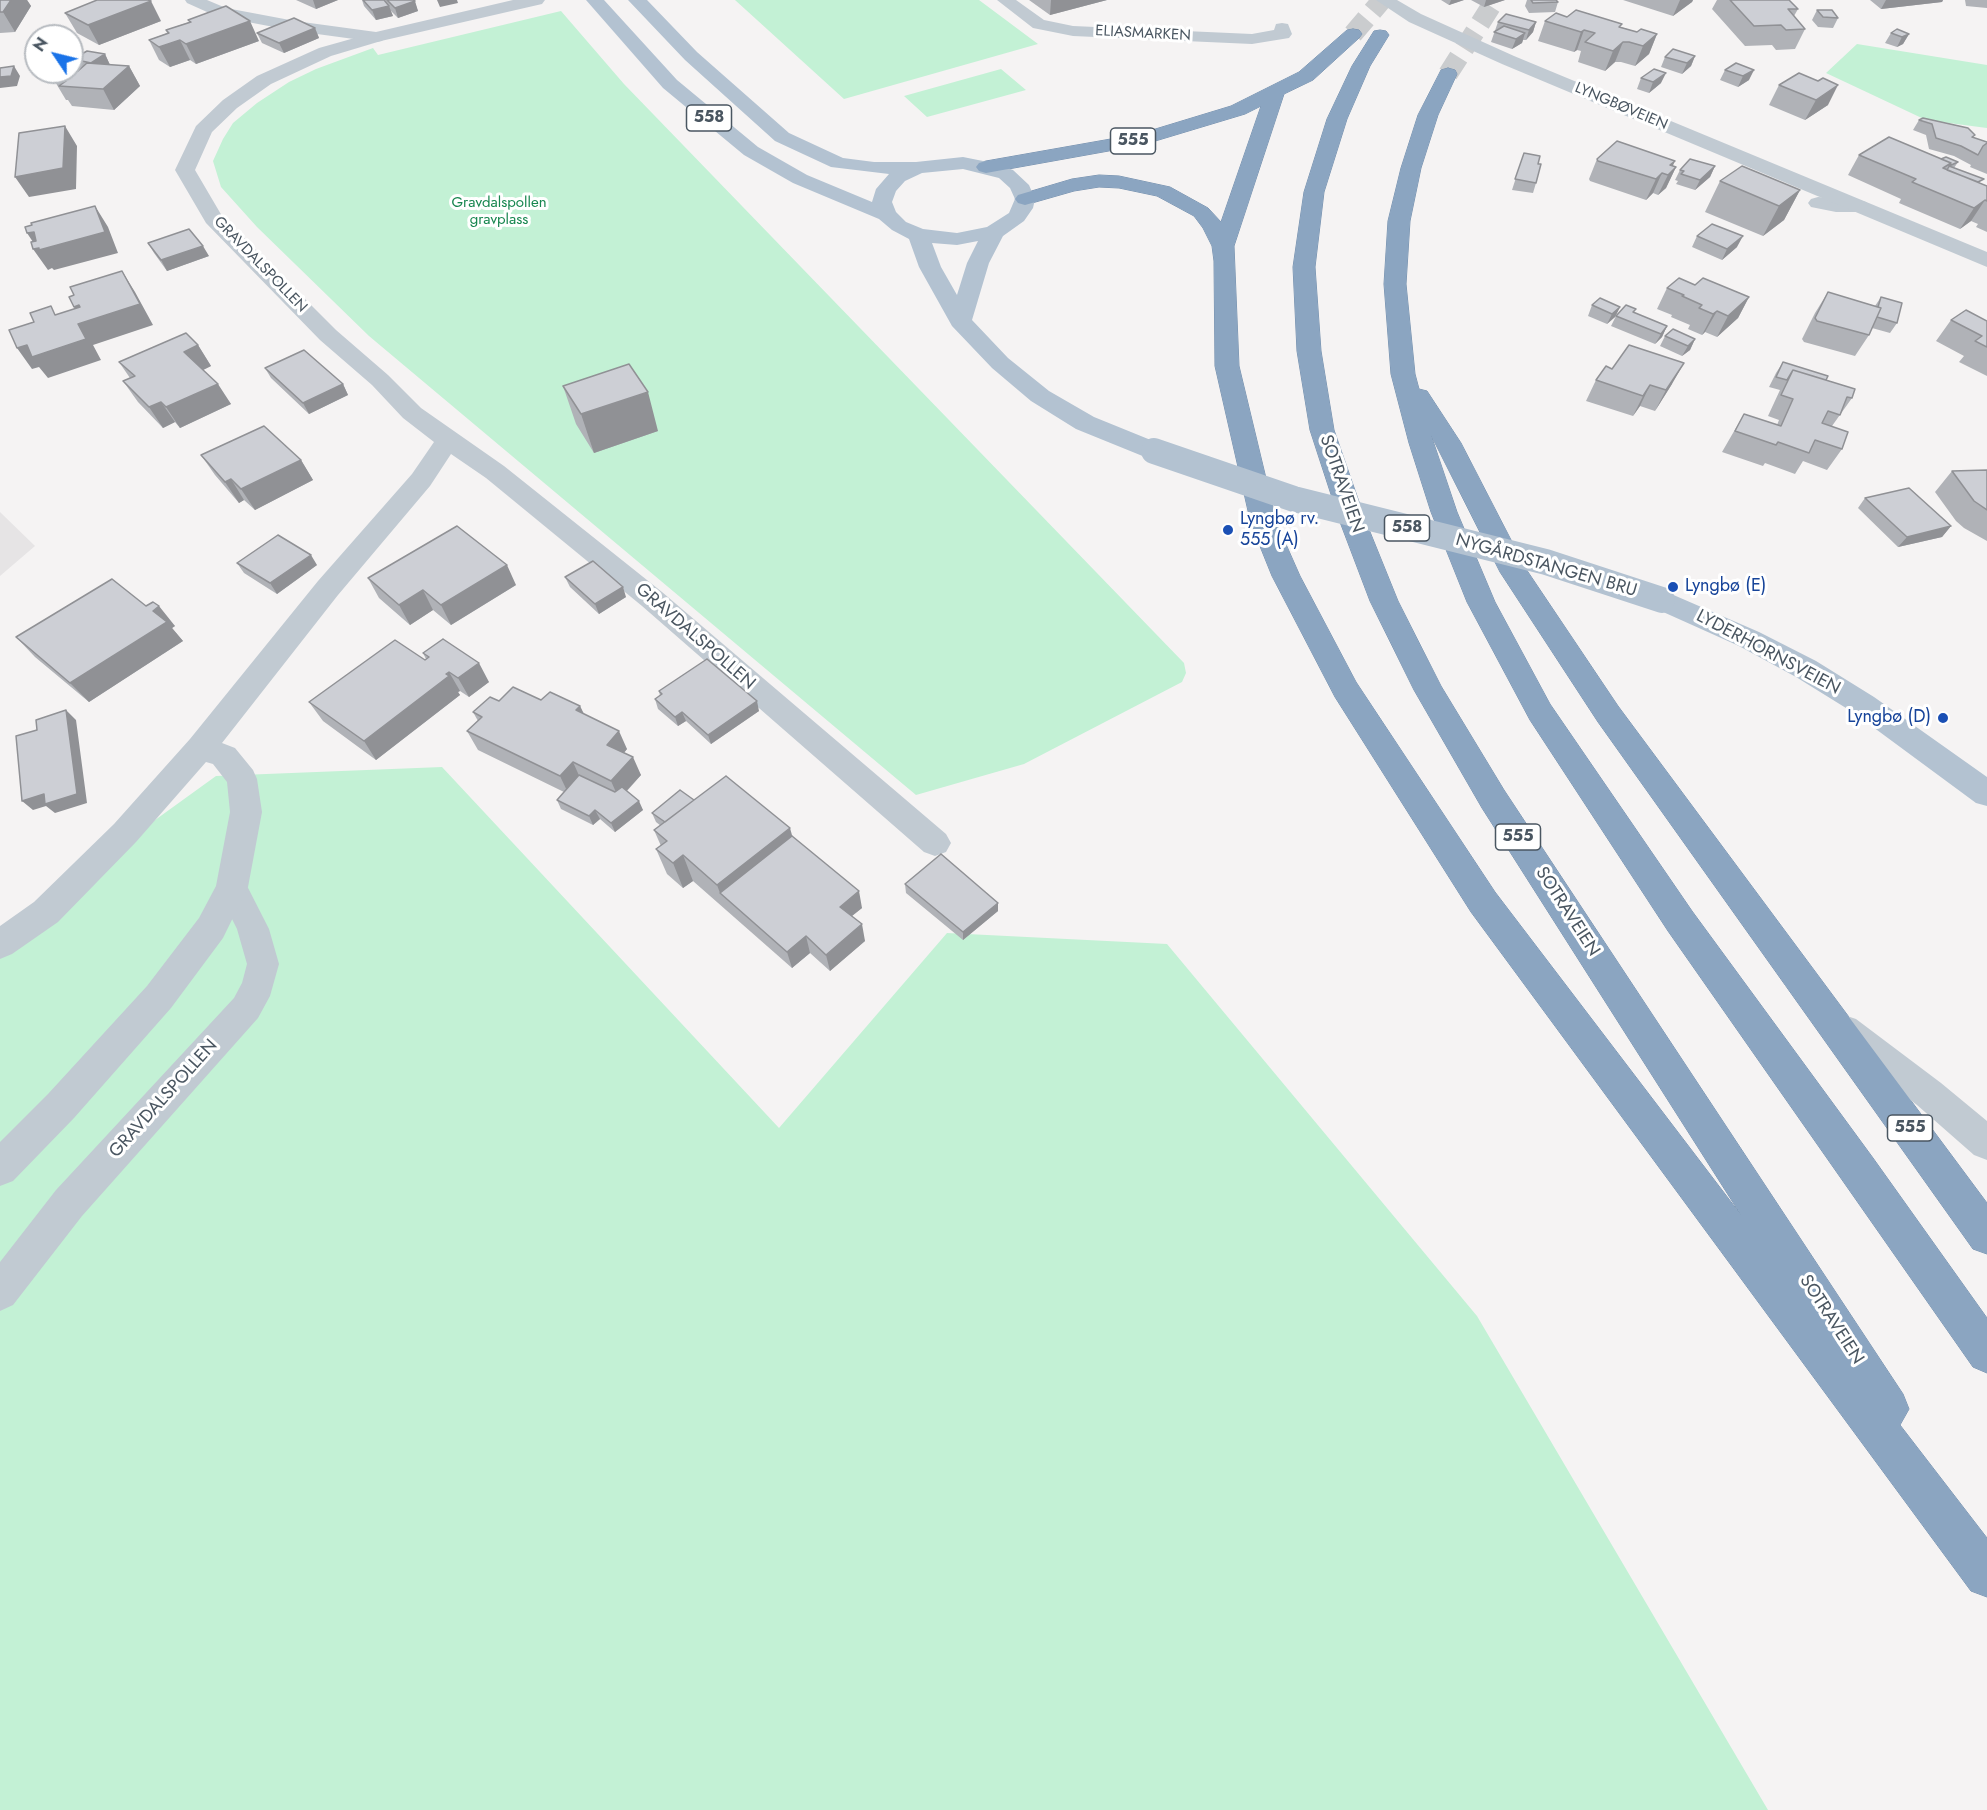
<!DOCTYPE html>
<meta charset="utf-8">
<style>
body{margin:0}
#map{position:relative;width:1987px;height:1810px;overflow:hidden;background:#f5f3f3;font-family:Jost,sans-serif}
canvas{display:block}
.north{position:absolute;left:24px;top:24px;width:60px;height:60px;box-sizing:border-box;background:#fff;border:2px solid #b7bbc0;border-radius:50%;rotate:305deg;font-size:16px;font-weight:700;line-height:24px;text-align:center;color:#4a5661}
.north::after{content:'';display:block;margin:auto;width:21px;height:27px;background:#1a73e8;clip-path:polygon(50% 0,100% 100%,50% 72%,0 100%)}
</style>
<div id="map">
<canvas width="1987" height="1810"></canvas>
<div class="north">N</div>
</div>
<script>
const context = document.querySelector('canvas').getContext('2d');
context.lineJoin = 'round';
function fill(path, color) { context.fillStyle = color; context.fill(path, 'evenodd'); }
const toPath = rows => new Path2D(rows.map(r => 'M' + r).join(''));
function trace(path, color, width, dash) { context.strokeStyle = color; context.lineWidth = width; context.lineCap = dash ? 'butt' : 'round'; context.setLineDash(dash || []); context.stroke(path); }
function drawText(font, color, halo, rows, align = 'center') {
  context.font = font + ' Jost,sans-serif'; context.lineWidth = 6; context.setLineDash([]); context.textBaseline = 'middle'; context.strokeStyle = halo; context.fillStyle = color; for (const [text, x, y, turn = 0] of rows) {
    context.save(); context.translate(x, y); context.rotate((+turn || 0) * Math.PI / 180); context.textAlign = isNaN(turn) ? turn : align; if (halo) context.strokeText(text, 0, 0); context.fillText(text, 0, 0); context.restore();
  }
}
fill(toPath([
 [0,512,35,546,0,576]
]), '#e6e4e5');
fill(toPath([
 [735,0,979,0,1038,44,844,99],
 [561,11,624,84,1184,663,1186,673,1182,682,1024,764,916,795,369,336,257,227,221,187,213,161,223,139,233,123,257,103,289,82,316,69,373,48,378,55],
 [1857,44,1987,65,1987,128,1926,120,1826,73],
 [1001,69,1026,90,927,117,904,96],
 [442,767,779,1128,947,933,1167,944,1477,1316,1768,1810,0,1810,0,932,216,776]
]), '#c3f1d5');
trace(toPath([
 [1353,34,1382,0],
 [1448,74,1495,0]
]), '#caccce', 20, [20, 10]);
const motorway = toPath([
 [1353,29,1359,30,1362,34,1359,38,1313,80,1284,94,1234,246,1239,366,1277,524,1300,576,1356,682,1495,892,1741,1215,1482,808,1414,690,1370,601,1340,522,1310,430,1297,351,1293,267,1304,192,1327,119,1352,66,1374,31,1380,30,1386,31,1389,35,1370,66,1347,119,1324,192,1315,267,1321,351,1334,430,1366,522,1398,601,1441,686,1504,790,1903,1394,1909,1409,1900,1425,1987,1538,1987,1597,1971,1591,1471,912,1335,697,1272,576,1251,524,1215,366,1214,261,1212,246,1203,228,1194,216,1157,196,1119,188,1099,187,1074,191,1025,205,1018,203,1015,199,1018,195,1072,179,1099,175,1119,176,1170,187,1208,208,1221,222,1261,106,1245,114,1142,145,986,173,979,171,976,167,979,163,986,161,1139,134,1231,106,1299,72,1347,30,1353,29],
 [1448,68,1455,70,1457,74,1438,115,1421,168,1410,221,1406,284,1415,374,1419,389,1427,391,1461,443,1526,569,1618,706,1987,1203,1987,1254,1973,1249,1598,722,1500,572,1431,435,1457,512,1495,602,1550,704,1692,911,1873,1158,1987,1318,1987,1373,1973,1367,1668,931,1530,720,1467,602,1431,512,1409,443,1391,374,1384,284,1388,221,1401,168,1418,115,1439,74,1441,70,1448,68]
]);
trace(motorway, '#7690ad', 1);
fill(toPath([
 [185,0,207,0,226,8,295,21,376,32,382,33,385,37,382,41,376,42,295,31,216,16,187,3,185,0],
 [997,0,1016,0,1044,20,1073,26,1252,34,1274,30,1276,24,1282,23,1288,24,1292,34,1289,38,1252,44,1073,36,1033,28,997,0],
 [1818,197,1859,200,1866,202,1869,206,1866,210,1859,212,1836,212,1811,207,1808,203,1811,199,1818,197],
 [232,874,243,878,269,929,279,964,270,996,258,1018,82,1216,13,1305,0,1311,0,1262,56,1190,234,998,242,983,247,964,237,929,216,887,221,878,232,874],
 [1844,1015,1856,1019,1941,1083,1987,1121,1987,1160,1974,1155,1917,1105,1832,1041,1827,1030,1832,1019,1844,1015]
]), '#c1cad2');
fill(toPath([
 [513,0,545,0,542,4,381,41,331,56,271,84,237,108,212,132,195,170,222,216,336,330,388,375,421,408,504,466,662,592,946,834,951,843,946,852,935,856,924,852,642,606,486,478,451,454,430,486,338,595,222,743,235,748,253,770,257,779,262,812,248,887,223,938,171,1008,74,1118,13,1181,0,1186,0,1142,48,1094,147,986,199,918,216,886,230,812,227,782,213,764,206,762,136,842,58,922,12,954,0,959,0,926,34,902,114,824,190,739,318,581,412,474,434,442,403,418,372,385,320,340,206,223,175,170,196,126,223,100,257,76,319,48,376,32,513,0],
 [1376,0,1397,0,1421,14,1514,56,1987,252,1987,267,1502,64,1409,22,1376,0]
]), '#c1cad2');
fill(toPath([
 [586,0,604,0,677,80,758,147,807,175,872,202,876,189,889,174,831,167,775,141,685,60,628,0,647,0,697,52,789,133,843,158,874,162,916,162,963,157,993,163,1013,170,1029,185,1035,199,1033,208,1024,221,1003,236,989,263,972,320,1008,358,1049,391,1094,417,1163,445,1167,451,1163,457,1154,459,1145,457,1076,429,1031,401,992,368,952,326,919,267,909,239,892,230,879,219,793,183,744,155,663,88,586,0],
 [963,169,999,178,1010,188,1015,199,1009,213,987,227,957,233,923,229,906,222,896,212,892,202,896,191,905,181,922,173,963,169],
 [978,241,967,263,957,295,941,267,932,243,957,245,978,241],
 [1662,590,1759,632,1816,661,1874,697,1987,777,1987,806,1976,803,1854,713,1796,677,1739,646,1652,607,1648,600,1652,593,1662,590]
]), '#b3c2d1');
fill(motorway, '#8ba5c1');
trace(toPath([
 [1154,451,1294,499,1546,562,1662,600]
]), '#b3c2d1', 26);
fill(toPath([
 [0,0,27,0,31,6,15,32,0,33],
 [296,0,338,0,316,9],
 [362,0,414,0,418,11,398,18,390,10,393,16,376,20,364,6],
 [1029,0,1107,0,1050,15],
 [1441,0,1464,0,1449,5],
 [1471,0,1505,0,1484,7],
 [1527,0,1556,0,1558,2,1555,12,1529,13,1525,6],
 [1623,0,1693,0,1692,2,1673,16],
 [1717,0,1789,0,1798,9,1794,16,1805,29,1795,49,1776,50,1772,45,1745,46,1712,9],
 [1870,0,1943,0,1942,2,1881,9],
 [1965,0,1987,0,1987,8,1966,6],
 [1817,10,1838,18,1833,28,1818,27,1812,20],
 [65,13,161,21,99,45,77,33],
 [188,20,259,41,196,64,190,60,170,67,159,60,149,40,167,33,166,30,189,22],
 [1545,21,1621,27,1637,32,1657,34,1649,54,1635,66,1621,62,1615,62,1605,71,1578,62,1581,51,1577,50,1574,52,1538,41],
 [1498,22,1536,22,1533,32,1526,40,1523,40,1522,43,1512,49,1491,42],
 [315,28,319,38,284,53,262,43,257,33],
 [1891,33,1909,34,1903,44,1897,47,1885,43],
 [105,54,110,65,129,66,140,86,114,110,72,106,68,100,66,100,54,80,79,70,73,59],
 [1695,56,1691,66,1682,74,1661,67,1665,57],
 [1736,63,1749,80,1738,87,1720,80,1725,70],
 [1641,78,1661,83,1649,93,1637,89],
 [1779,85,1828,105,1805,120,1769,105],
 [1919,120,1987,142,1987,174,1970,167,1971,165,1954,156,1929,149,1926,135,1913,130],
 [1524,153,1538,164,1536,183,1533,193,1512,190],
 [1859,155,1941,159,1958,162,1954,168,1981,184,1987,186,1987,232,1976,227,1978,224,1971,221,1960,229,1899,203,1901,199,1848,175],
 [1597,159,1673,166,1676,167,1666,188,1658,195,1653,193,1646,200,1590,181,1589,179],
 [1715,166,1710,177,1695,190,1676,184,1678,181,1675,180,1680,170],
 [1720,181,1800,190,1784,220,1763,236,1705,212],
 [1697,236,1737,247,1722,260,1692,247],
 [148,243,209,256,167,271,154,253],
 [1695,285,1749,297,1738,318,1717,337,1705,332,1702,335,1688,329,1690,325,1671,317,1672,315,1657,309,1667,288],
 [1828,292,1875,306,1881,297,1897,323,1890,333,1872,328,1869,335,1855,356,1804,342,1802,339,1815,313],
 [1592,305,1620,307,1615,317,1607,324,1588,316],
 [1634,313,1667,326,1662,337,1655,344,1611,326,1616,316],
 [1951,320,1987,321,1987,376,1959,362,1964,356,1936,341],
 [1665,336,1695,339,1690,350,1682,356,1660,346],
 [198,345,211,366,203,370,231,404,180,428,175,422,163,428,138,402,123,381,130,378,119,362],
 [1783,362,1826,380,1852,398,1832,426,1842,449,1827,470,1803,461,1795,474,1765,463,1763,466,1722,452,1744,414,1777,425,1779,420,1768,416,1780,390,1769,387,1776,373],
 [265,368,343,384,348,395,309,414,271,378],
 [1612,369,1672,384,1655,411,1640,406,1633,416,1586,401,1596,380],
 [563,386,658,431,594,453,576,424],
 [201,455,301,460,313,480,255,510,244,500,239,503,215,475],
 [1987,470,1987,541,1964,528,1956,521,1935,492,1952,471],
 [1865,498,1951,526,1942,537,1898,547,1858,508],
 [237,563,317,565,277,594,244,573],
 [565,577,626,597,599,614,570,587],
 [368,578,516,585,451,625,433,610,410,625,379,598],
 [146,606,175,626,172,628,183,641,89,702,35,657,16,637],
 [423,653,489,682,469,697,460,691,458,692,460,695,376,760,323,721,309,702,425,660,426,659],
 [659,691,759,711,711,744,686,721,678,726,658,709,655,699,660,696],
 [541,700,580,706,584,714,627,749,624,753,641,775,627,791,643,810,615,832,600,819,593,825,561,809,557,800,564,792,478,750,467,731,478,721,473,712,499,701],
 [694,800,792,836,862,908,852,916,865,941,830,971,810,953,792,968,693,881,683,888,667,874,656,849,661,846,654,830,661,826,656,822,652,813],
 [905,884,998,911,963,940,906,893]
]), '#b0b2b7');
fill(toPath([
 [11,0,27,0,31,6,15,32,3,12],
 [313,0,338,0,316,9],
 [437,0,457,0,458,3,440,7],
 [1051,0,1107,0,1050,15],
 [1451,0,1464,0,1449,5],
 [1486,0,1505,0,1484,7],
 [1680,0,1693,0,1692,2,1673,16],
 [1886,0,1943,0,1942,2,1881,9],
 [151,1,161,21,99,45,88,25],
 [415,1,418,11,398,18,395,8],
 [389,6,393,16,376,20,372,10],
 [250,21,259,41,196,64,186,44],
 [1536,22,1533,32,1526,40,1529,30],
 [315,28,319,38,284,53,279,43],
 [1584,30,1577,50,1574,52,1581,32],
 [1525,33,1522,43,1512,49,1516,39],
 [1657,34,1649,54,1635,66,1643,46],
 [1909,34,1903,44,1897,47,1902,37],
 [180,40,190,60,170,67,159,47],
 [1623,42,1615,62,1605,71,1613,51],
 [105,54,110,65,91,63],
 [1695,56,1691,66,1682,74,1687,63],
 [14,66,20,76,17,86,0,88,0,77],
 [129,66,140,86,114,110,103,89],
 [1754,70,1749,80,1738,87,1743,76],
 [1666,73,1661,83,1649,93,1653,82],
 [1838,85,1828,105,1805,120,1816,100],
 [65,126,77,146,76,189,29,197,15,177],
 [1675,161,1669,174,1676,167,1666,188,1658,195,1668,175,1670,165],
 [1715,166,1710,177,1695,190,1700,180],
 [1662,173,1653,193,1646,200,1656,179],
 [1800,190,1784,220,1763,236,1779,206],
 [1985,200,1971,221,1960,229,1974,208],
 [95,206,108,227,118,253,54,270,52,268,48,270,33,249,37,248,27,233],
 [1743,236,1737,247,1722,260,1727,249],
 [203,246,209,256,167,271,161,260],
 [122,271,135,292,153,325,93,345,101,360,48,378,39,367,32,369,17,348,84,322,74,307],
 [1749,297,1738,318,1717,337,1728,316],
 [1620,307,1615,317,1607,324,1612,314],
 [1717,311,1705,332,1702,335,1713,314],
 [1667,326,1662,337,1655,344,1661,334],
 [1695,339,1690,350,1682,356,1688,346],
 [198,345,211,366,197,373,184,352],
 [1684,363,1672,384,1655,411,1666,390],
 [218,384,231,404,180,428,166,407],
 [343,384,348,395,309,414,303,403],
 [1650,385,1640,406,1633,416,1643,396],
 [648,392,658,431,594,453,581,414],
 [161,402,175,422,163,428,149,407],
 [301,460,313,480,255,510,241,489],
 [231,479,244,500,239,503,225,482],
 [1951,526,1942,537,1898,547,1907,537],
 [311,555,317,565,277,594,270,583],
 [507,565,516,585,451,625,441,605],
 [623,587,626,597,599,614,595,604],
 [423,590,433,610,410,625,399,605],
 [159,606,175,626,172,628,183,641,89,702,70,683,153,611],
 [479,663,489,682,469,697,458,678],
 [449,672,460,691,458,692,460,695,376,760,364,741],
 [757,701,759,711,711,744,708,735],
 [580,706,589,725,576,710],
 [66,710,76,720,87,803,55,813,46,806,33,810,22,801],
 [682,712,686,721,678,726,675,717],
 [619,731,627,749,615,763,607,745],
 [633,757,641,775,619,799,611,781],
 [573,762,581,780,569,795,560,776],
 [639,801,643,810,615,832,611,823],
 [595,810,600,819,593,825,589,816],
 [790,828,797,853,720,893,717,885],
 [683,855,693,881,683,888,673,863],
 [859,891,862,908,843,923,840,907],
 [998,903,998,911,963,940,963,932],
 [862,924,865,941,830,971,826,955],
 [806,936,810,953,792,968,787,952]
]), '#909195');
const building = toPath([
 [0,0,11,0,3,12,0,12,0,0],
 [97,0,148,0,151,1,88,25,65,13,97,0],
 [363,0,384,0,389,6,372,10,363,0],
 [387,0,414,0,415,1,395,8,387,0],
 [1531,0,1556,0,1558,2,1533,3,1531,0],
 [1730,0,1789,0,1798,9,1788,9,1805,29,1786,30,1781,25,1754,26,1730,0],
 [226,6,250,21,186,44,180,40,159,47,149,40,169,33,166,30,191,22,188,20,226,6],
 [1576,10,1622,24,1619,27,1637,32,1641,29,1657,34,1643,46,1629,42,1623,42,1613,51,1585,42,1595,33,1584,30,1581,32,1545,21,1556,13,1567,17,1576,10],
 [1817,10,1832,10,1838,18,1823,17,1817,10],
 [1506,14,1536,22,1529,30,1498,22,1506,14],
 [294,18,315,28,279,43,257,33,294,18],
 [1504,26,1525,33,1516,39,1494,32,1504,26],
 [1897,29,1909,34,1902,37,1891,33,1897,29],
 [1673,49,1695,56,1687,63,1665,57,1673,49],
 [87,51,105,54,91,63,73,59,87,51],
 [87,63,129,66,103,89,59,86,66,81,54,80,63,72,72,72,72,70,78,71,87,63],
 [1736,63,1754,70,1743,76,1725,70,1736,63],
 [14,66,11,76,0,77,0,68,14,66],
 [1654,69,1666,73,1653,82,1641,78,1654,69],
 [1799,73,1818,81,1823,78,1838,85,1816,100,1779,85,1799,73],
 [1923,118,1968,128,1975,135,1972,137,1987,142,1987,143,1983,146,1978,155,1961,146,1936,138,1932,124,1919,120,1923,118],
 [65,126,63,168,15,177,19,133,65,126],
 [1889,137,1951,163,1943,168,1987,186,1987,201,1985,200,1974,208,1912,182,1916,179,1859,155,1889,137],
 [1617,141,1675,161,1670,165,1676,167,1668,175,1662,173,1656,179,1598,161,1597,159,1617,141],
 [1524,153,1540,156,1538,164,1541,164,1536,183,1515,179,1524,153],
 [1946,157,1958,162,1949,166,1984,179,1978,182,1947,170,1951,163,1941,159,1946,157],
 [1690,159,1715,166,1700,180,1681,174,1684,171,1680,170,1690,159],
 [1742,166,1800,190,1779,206,1720,181,1742,166],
 [95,206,105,232,39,250,39,248,33,249,31,242,36,241,34,232,27,233,25,227,32,225,31,223,95,206],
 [1712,224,1743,236,1727,249,1697,236,1712,224],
 [189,229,203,246,161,260,148,243,189,229],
 [122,271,140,304,78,324,86,339,32,357,27,345,17,348,9,330,34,322,30,313,51,306,55,315,80,307,79,305,74,307,69,297,74,295,70,287,122,271],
 [1679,278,1695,285,1703,278,1749,297,1728,316,1717,311,1713,314,1699,308,1702,305,1682,296,1684,295,1667,288,1679,278],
 [1828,292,1881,308,1869,335,1817,321,1815,318,1828,292],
 [1881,297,1902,303,1897,323,1877,317,1881,308,1878,307,1881,297],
 [1600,298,1620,307,1612,314,1592,305,1600,298],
 [1626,305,1636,309,1633,312,1667,326,1661,334,1616,316,1626,305],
 [1966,310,1987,321,1987,347,1975,341,1982,336,1951,320,1966,310],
 [1673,329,1695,339,1688,346,1665,336,1673,329],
 [186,333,198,345,184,352,218,384,166,407,161,402,149,407,123,381,135,376,119,362,186,333],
 [1629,345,1684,363,1666,390,1650,385,1643,396,1596,380,1606,366,1612,369,1629,345],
 [304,350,343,384,303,403,265,368,304,350],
 [1783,362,1828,376,1826,380,1793,370,1787,380,1776,377,1783,362],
 [629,364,648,392,581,414,563,386,629,364],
 [1793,370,1855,389,1852,398,1847,397,1840,415,1828,411,1822,423,1848,432,1842,449,1815,440,1809,453,1778,442,1776,445,1735,431,1744,414,1781,426,1793,399,1781,395,1793,370],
 [264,426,301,460,241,489,231,479,225,482,201,455,264,426],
 [1987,470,1987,510,1974,501,1952,471,1987,470],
 [1909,488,1951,526,1907,537,1865,498,1909,488],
 [457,526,507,565,441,605,423,590,399,605,368,578,457,526],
 [278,535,311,555,270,583,237,563,278,535],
 [593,561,623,587,595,604,565,577,593,561],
 [112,579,146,606,153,602,159,606,153,611,167,622,70,683,16,637,112,579],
 [443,639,479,663,458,678,449,672,446,674,449,676,364,741,309,702,395,640,425,660,429,657,423,653,443,639],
 [707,659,757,701,708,735,682,712,675,717,655,699,662,694,659,691,707,659],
 [513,687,541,700,550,692,580,706,576,710,619,731,607,745,633,757,611,781,573,762,560,776,467,731,482,717,473,712,490,697,499,701,513,687],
 [66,710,77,794,45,804,44,794,22,801,16,736,37,730,36,720,66,710],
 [579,775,615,792,622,787,639,801,611,823,595,810,589,816,557,800,579,775],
 [726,776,790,828,717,885,683,855,673,863,656,849,667,841,654,830,726,776],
 [680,790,694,800,665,822,652,813,680,790],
 [792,836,859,891,840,907,862,924,826,955,806,936,787,952,720,893,792,836],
 [941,854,998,903,963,932,905,884,941,854]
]);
fill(building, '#cdcfd5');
trace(building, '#909195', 1.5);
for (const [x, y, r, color] of [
 [1228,530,6,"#1a4fb4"],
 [1673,587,6,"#1a4fb4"],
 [1943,718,6,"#1a4fb4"]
]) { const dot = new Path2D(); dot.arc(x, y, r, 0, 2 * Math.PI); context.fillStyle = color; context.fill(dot); trace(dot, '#fff', 2); }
drawText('15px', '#4a5661', '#fff', [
 ["ELIASMARKEN",1143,34,3],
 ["LYNGBØVEIEN",1621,107,23],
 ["GRAVDALSPOLLEN",260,265,46]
]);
drawText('15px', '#17864f', '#fff', [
 ["Gravdalspollen",499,203],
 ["gravplass",499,220]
]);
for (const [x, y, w] of [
 [709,118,45],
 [1133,141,45],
 [1407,528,45],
 [1518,837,45],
 [1910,1128,45]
]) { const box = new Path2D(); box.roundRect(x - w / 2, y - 13, w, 26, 4.5); context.fillStyle = '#fff'; context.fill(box); trace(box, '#4a5661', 1.5); }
drawText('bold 16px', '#4a5661', null, [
 ["558",709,118],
 ["555",1133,141],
 ["558",1407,528],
 ["555",1518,837],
 ["555",1910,1128]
]);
drawText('18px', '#4a5661', '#fff', [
 ["SOTRAVEIEN",1341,484,71],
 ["NYGÅRDSTANGEN BRU",1546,566,16],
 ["GRAVDALSPOLLEN",695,637,41],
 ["LYDERHORNSVEIEN",1768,653,28],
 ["SOTRAVEIEN",1567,912,57],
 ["GRAVDALSPOLLEN",164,1099,-48],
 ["SOTRAVEIEN",1831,1320,57]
]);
drawText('18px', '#164399', '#fff', [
 ["Lyngbø rv.",1240,520],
 ["555 (A)",1240,541],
 ["Lyngbø (E)",1685,587],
 ["Lyngbø (D)",1931,718,"right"]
], 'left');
</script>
